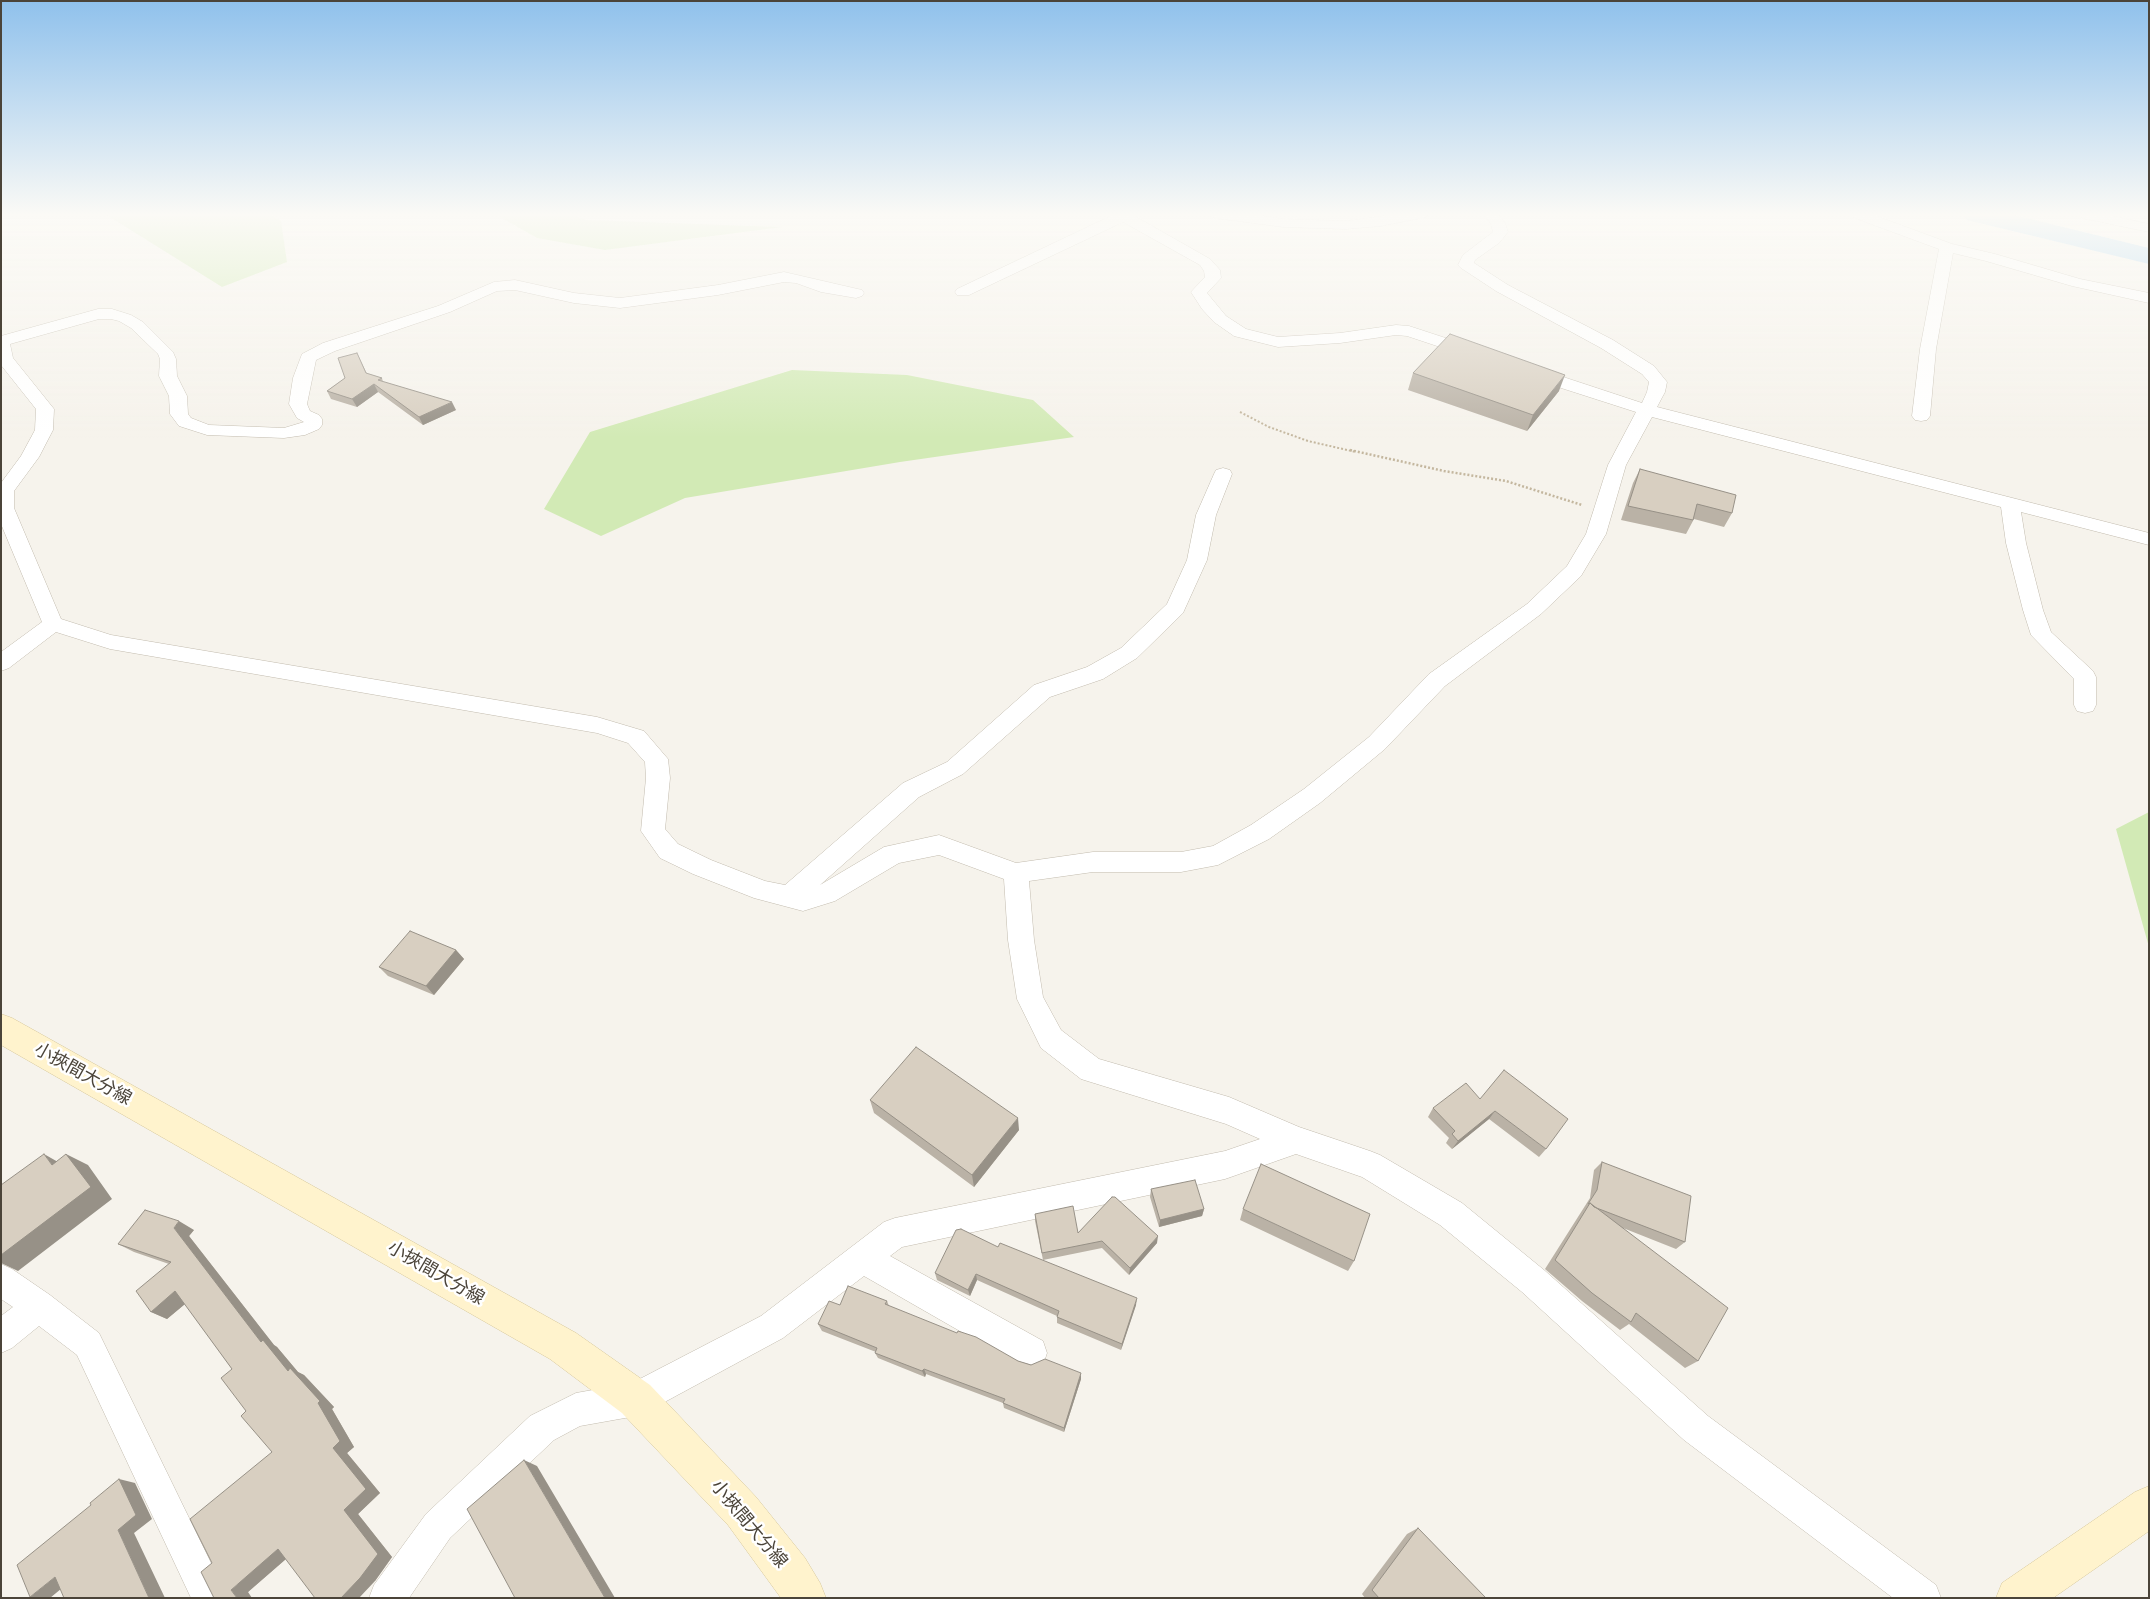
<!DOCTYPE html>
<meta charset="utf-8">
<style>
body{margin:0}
#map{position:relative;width:2150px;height:1599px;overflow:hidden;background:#f6f3ec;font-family:Quicksand,sans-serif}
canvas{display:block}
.frame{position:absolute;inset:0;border:2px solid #4b4439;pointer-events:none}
</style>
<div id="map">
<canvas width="2150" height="1599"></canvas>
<div class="frame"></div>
</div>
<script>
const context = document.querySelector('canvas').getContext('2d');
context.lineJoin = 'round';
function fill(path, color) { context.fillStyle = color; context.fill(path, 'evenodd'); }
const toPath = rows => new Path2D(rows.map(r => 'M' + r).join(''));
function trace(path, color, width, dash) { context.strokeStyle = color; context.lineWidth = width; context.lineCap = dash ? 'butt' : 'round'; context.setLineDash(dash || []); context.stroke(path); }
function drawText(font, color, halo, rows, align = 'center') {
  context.font = font + ' Quicksand,"Noto Sans JP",sans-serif'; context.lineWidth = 5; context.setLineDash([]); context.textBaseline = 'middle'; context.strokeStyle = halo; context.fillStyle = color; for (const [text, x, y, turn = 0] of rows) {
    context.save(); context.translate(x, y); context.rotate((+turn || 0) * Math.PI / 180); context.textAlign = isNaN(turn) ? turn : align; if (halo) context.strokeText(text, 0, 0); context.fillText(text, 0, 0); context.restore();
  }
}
fill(toPath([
 [105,214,270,214,281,221,287,262,222,287],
 [495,214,572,214,586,220,782,227,605,250,537,238],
 [792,370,907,375,1033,400,1074,437,900,462,685,498,601,536,544,509,590,432],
 [2149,812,2149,947,2116,829]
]), '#d2eab5');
fill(toPath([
 [1963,214,2010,214,2149,248,2149,264,1967,220,1963,214]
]), '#a9d4f2');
const street = toPath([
 [1115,214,1131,214,1210,259,1220,270,1221,278,1207,293,1226,316,1246,329,1278,337,1340,333,1396,325,1409,326,1479,349,1481,353,1479,357,1473,358,1407,336,1396,335,1340,343,1278,347,1234,336,1214,322,1202,309,1191,292,1205,277,1204,271,1200,265,1123,222,969,295,957,295,955,292,957,289,1115,214],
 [1207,214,1250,214,1284,219,1346,221,1398,214,1428,214,1426,217,1381,226,1346,229,1284,227,1214,218,1207,214],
 [1483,214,1498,214,1505,223,1508,232,1499,243,1475,260,1474,263,1508,285,1613,340,1654,366,1667,382,1665,392,1657,407,2149,533,2149,545,2021,512,2026,543,2043,610,2051,632,2093,671,2096,677,2096,705,2093,711,2085,713,2077,711,2074,705,2074,679,2031,635,2023,610,2006,543,2001,507,1652,417,1626,465,1606,534,1581,576,1541,614,1445,686,1385,749,1320,803,1269,839,1218,865,1181,872,1093,872,1029,881,1034,940,1043,997,1061,1030,1099,1059,1229,1097,1299,1127,1370,1151,1380,1155,1462,1203,1544,1270,1708,1416,1936,1585,1941,1598,1893,1598,1684,1440,1522,1292,1440,1225,1362,1177,1296,1154,1225,1179,902,1247,890,1256,1043,1341,1047,1353,1043,1365,1031,1369,1019,1365,864,1276,783,1338,648,1411,636,1416,580,1426,554,1440,450,1538,409,1598,369,1598,374,1585,426,1514,530,1416,576,1393,632,1383,761,1316,884,1222,895,1218,1225,1151,1260,1139,1226,1124,1081,1079,1041,1048,1017,999,1008,940,1004,879,939,855,899,863,835,901,803,911,754,898,693,874,660,858,641,831,646,778,645,762,628,743,597,733,110,649,56,632,9,668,1,671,1,652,42,622,1,524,1,483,21,456,35,430,36,409,1,365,1,336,98,309,112,309,131,315,143,322,173,352,176,359,177,376,187,396,188,414,191,418,209,425,284,428,304,422,297,418,289,404,293,378,302,354,323,343,438,306,494,282,515,280,574,293,620,298,718,285,784,272,862,290,864,293,862,296,856,298,821,292,796,283,784,282,718,295,620,308,574,303,515,290,497,291,450,312,335,351,316,360,307,404,310,411,319,415,322,419,322,425,319,429,305,435,284,438,207,435,179,426,170,414,169,396,159,376,160,359,158,354,131,328,119,321,111,319,99,319,10,344,13,358,54,409,53,430,39,457,14,491,14,508,61,619,111,635,597,717,644,731,668,759,670,778,665,829,678,844,711,860,765,881,785,885,903,783,947,762,1034,685,1087,667,1121,648,1167,604,1187,560,1196,515,1214,474,1216,470,1223,468,1230,470,1232,474,1216,515,1207,560,1183,613,1137,658,1103,679,1050,697,963,774,919,797,820,885,884,847,939,835,1016,863,1093,852,1181,852,1213,846,1251,825,1304,789,1369,737,1429,674,1527,604,1567,566,1586,534,1608,465,1636,412,1527,377,1525,373,1527,369,1539,369,1642,403,1647,392,1649,382,1642,374,1601,348,1496,291,1461,268,1458,265,1463,255,1493,232,1491,224,1483,214],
 [1850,214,1871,214,1952,244,1995,254,2080,279,2149,293,2149,303,2072,286,1986,261,1953,253,1936,349,1930,416,1927,420,1921,421,1915,420,1912,416,1920,349,1939,249,1852,217,1850,214],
 [2075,214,2104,214,2149,224,2149,232,2082,218,2075,214],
 [1,1264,12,1269,50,1295,99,1333,228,1598,191,1598,77,1355,39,1326,12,1348,1,1353,1,1316,13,1307,1,1299,1,1264]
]);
const secondary = toPath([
 [1,1014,12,1018,576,1333,650,1385,756,1497,805,1558,820,1583,826,1598,781,1598,728,1525,622,1413,550,1359,1,1045,1,1014],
 [2149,1486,2149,1531,2053,1598,1996,1598,2002,1583,2135,1492,2149,1486]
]);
trace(street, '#c2bbae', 1);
trace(secondary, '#d6c79b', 1);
trace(toPath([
 [1240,412,1269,427,1308,441,1356,452]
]), '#c4b79f', 2, [2, 2]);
trace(toPath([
 [1350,450,1444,471,1506,481,1582,505]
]), '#c4b79f', 2.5, [2, 2]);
fill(street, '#fff');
fill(secondary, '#fff3cd');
fill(toPath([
 [357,353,367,374,382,378,383,382,456,410,423,425,378,392,357,407,331,399,327,391,345,378],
 [1413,373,1559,391,1527,431,1408,390],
 [1640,469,1732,513,1724,527,1694,519,1686,534,1621,520,1633,483],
 [456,950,464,959,434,995,388,976,379,967],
 [1480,1099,1546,1149,1539,1157,1489,1119,1452,1149,1446,1143,1449,1138,1428,1117,1433,1108],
 [870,1100,1019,1130,974,1187,874,1113],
 [1602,1162,1685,1242,1676,1249,1623,1228,1698,1361,1685,1368,1629,1324,1620,1330,1582,1301,1545,1269,1590,1198,1594,1170],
 [1151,1189,1204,1209,1202,1216,1159,1227,1150,1197],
 [1243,1209,1354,1261,1348,1271,1240,1220],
 [1035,1214,1078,1233,1157,1243,1129,1275,1102,1248,1043,1260,1035,1221],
 [194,1230,189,1236,274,1345,277,1347,298,1372,304,1375,334,1407,332,1409,354,1447,347,1453,380,1493,358,1514,392,1557,375,1581,286,1559,248,1592,212,1563,272,1452,246,1411,232,1369,185,1304,167,1319,151,1312,169,1264,134,1252,118,1244],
 [998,1247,1136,1305,1121,1350,1057,1323,1057,1316,977,1280,970,1296,937,1280,935,1273],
 [887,1301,889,1306,1018,1361,1081,1379,1064,1432,1004,1408,1003,1403,926,1374,925,1377,878,1358,875,1353,876,1352,822,1331,818,1324,840,1305],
 [1418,1528,1486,1598,1365,1598,1362,1594,1407,1534]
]), '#bab2a6');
fill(toPath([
 [1565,375,1559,391,1527,431,1533,415],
 [374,384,378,392,357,407,352,399],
 [452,402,456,410,423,425,419,417],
 [456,950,464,959,434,995,426,986],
 [1495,1111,1489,1119,1452,1149,1458,1141],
 [1018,1118,1019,1130,974,1187,972,1175],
 [44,1154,65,1166,52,1165],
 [66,1154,88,1165,112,1199,18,1271,1,1263,1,1255],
 [1204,1209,1202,1216,1159,1227,1160,1220],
 [179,1221,194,1230,189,1236,274,1345,277,1347,298,1372,304,1375,334,1407,332,1409,354,1447,347,1453,380,1493,358,1514,392,1557,375,1581,359,1598,341,1598,344,1510,333,1448,318,1403,261,1342,174,1228],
 [1158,1236,1157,1243,1129,1275,1130,1268],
 [976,1274,977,1280,970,1296,968,1290],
 [175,1291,191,1299,167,1319,151,1312],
 [1137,1298,1136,1305,1121,1350,1122,1344],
 [924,1369,926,1374,925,1377,922,1371],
 [1081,1373,1081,1379,1064,1432,1064,1428],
 [524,1460,537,1466,615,1598,605,1598],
 [119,1479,135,1483,152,1519,134,1533,165,1598,149,1598,118,1530],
 [278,1549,294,1552,248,1592,252,1598,237,1598,231,1590],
 [55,1577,73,1579,50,1598,30,1597]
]), '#979187');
const building = toPath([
 [1450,334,1565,375,1533,415,1413,373,1450,334],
 [357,353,366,373,382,378,378,380,452,402,419,417,374,384,352,399,327,391,345,378,338,358,357,353],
 [1640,469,1736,495,1732,513,1697,504,1693,520,1628,506,1640,469],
 [410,931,456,950,426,986,379,967,410,931],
 [916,1047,1018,1118,972,1175,870,1100,916,1047],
 [1504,1070,1568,1119,1546,1149,1495,1111,1458,1141,1452,1134,1455,1131,1433,1108,1466,1083,1480,1099,1504,1070],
 [44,1154,52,1165,66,1154,91,1187,1,1255,1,1185,44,1154],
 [1602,1162,1691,1196,1685,1242,1594,1207,1590,1203,1588,1204,1597,1190,1602,1162],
 [1261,1164,1370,1214,1354,1261,1243,1209,1261,1164],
 [1195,1180,1204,1209,1160,1220,1151,1189,1195,1180],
 [1112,1197,1115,1197,1158,1236,1130,1268,1102,1241,1042,1253,1035,1214,1073,1206,1078,1233,1112,1197],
 [1590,1203,1728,1308,1698,1361,1636,1313,1631,1322,1592,1293,1555,1260,1590,1203],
 [145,1210,179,1221,174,1228,261,1342,263,1340,288,1371,290,1368,320,1401,318,1403,340,1441,333,1448,366,1489,344,1510,378,1554,360,1578,341,1598,315,1598,278,1549,231,1590,237,1598,214,1598,201,1572,212,1563,190,1519,272,1452,241,1416,246,1411,221,1378,232,1369,175,1291,151,1312,136,1291,171,1262,118,1244,145,1210],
 [961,1229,998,1247,1000,1243,1137,1298,1122,1344,1057,1317,1059,1311,976,1274,968,1290,935,1273,956,1230,961,1229],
 [848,1286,887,1301,885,1304,957,1333,958,1331,976,1337,1018,1361,1031,1365,1045,1359,1081,1373,1064,1428,1003,1403,1005,1399,924,1369,922,1371,875,1353,877,1348,818,1324,829,1301,840,1305,848,1286],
 [524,1460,605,1598,515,1598,467,1509,524,1460],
 [119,1479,136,1515,118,1530,149,1598,64,1598,55,1577,30,1597,17,1565,91,1505,90,1503,119,1479],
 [1418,1528,1486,1598,1379,1598,1372,1590,1418,1528]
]);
fill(building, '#d8cfc1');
trace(building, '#979187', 1);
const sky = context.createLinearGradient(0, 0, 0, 438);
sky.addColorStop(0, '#8fc1ec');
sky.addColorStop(0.49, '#fbfaf6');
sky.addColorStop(1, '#fbfaf600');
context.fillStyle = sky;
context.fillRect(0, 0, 2150, 438);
drawText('18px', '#4b4439', '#fff', [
 ["小挾間大分線",83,1074,29],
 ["小挾間大分線",436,1273,30],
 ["小挾間大分線",749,1524,50]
]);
</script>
